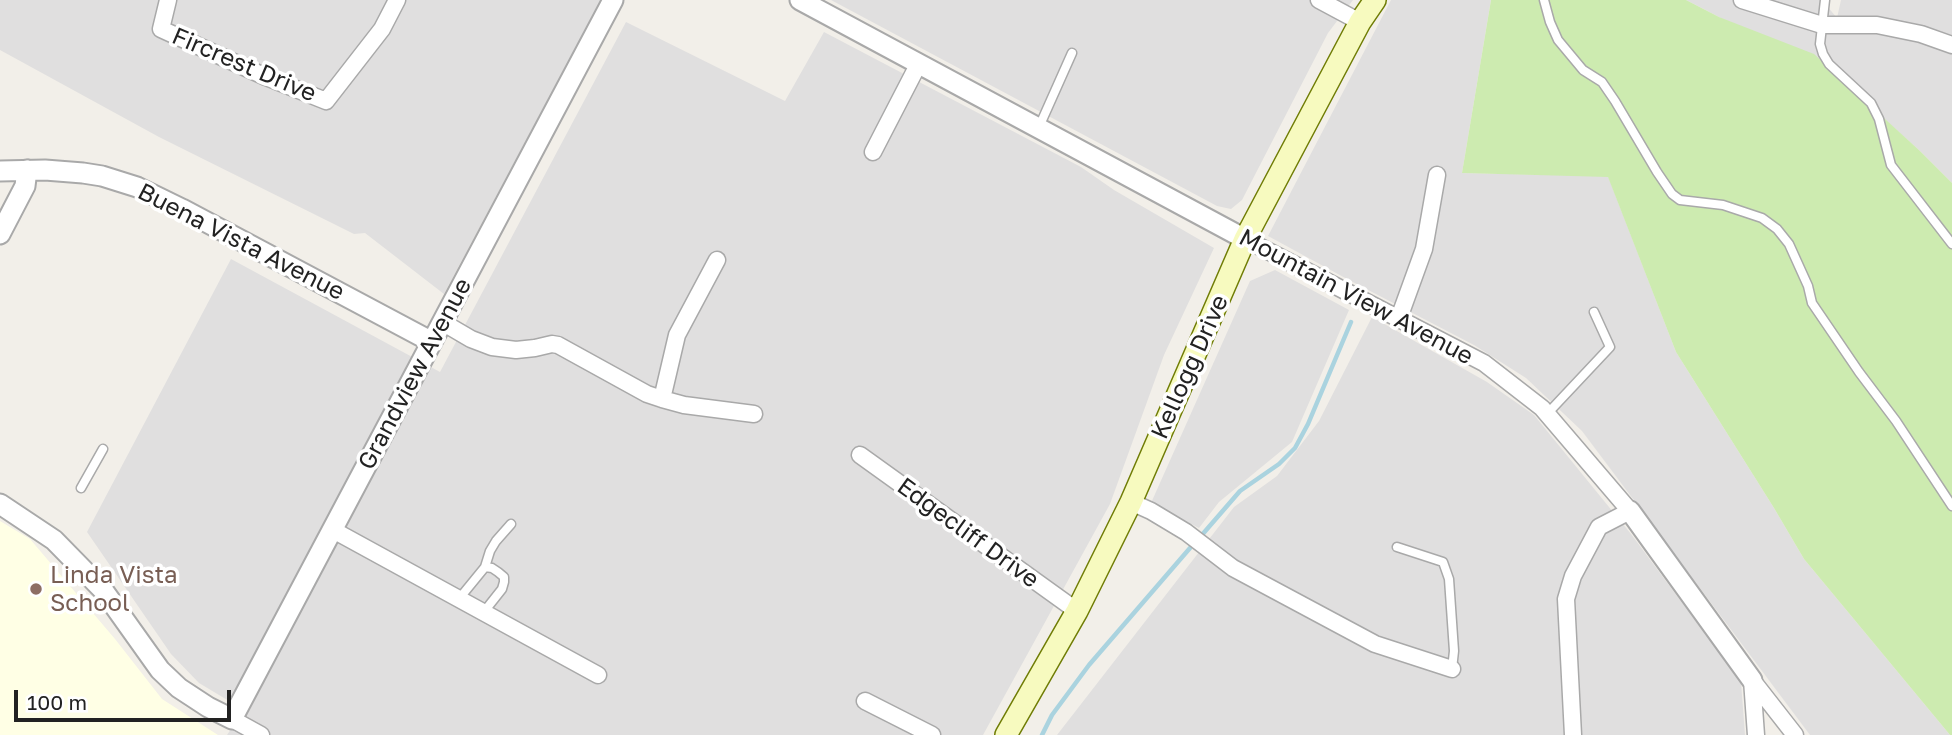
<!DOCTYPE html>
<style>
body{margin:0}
#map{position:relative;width:1952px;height:735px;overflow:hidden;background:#f2efe9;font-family:"Golos Text",sans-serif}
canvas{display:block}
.scale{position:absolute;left:14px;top:690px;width:217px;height:32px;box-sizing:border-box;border:4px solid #222;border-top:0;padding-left:9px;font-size:21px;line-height:24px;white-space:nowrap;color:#222;-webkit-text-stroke:5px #fff;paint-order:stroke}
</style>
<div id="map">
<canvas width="1952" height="735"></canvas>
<div class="scale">100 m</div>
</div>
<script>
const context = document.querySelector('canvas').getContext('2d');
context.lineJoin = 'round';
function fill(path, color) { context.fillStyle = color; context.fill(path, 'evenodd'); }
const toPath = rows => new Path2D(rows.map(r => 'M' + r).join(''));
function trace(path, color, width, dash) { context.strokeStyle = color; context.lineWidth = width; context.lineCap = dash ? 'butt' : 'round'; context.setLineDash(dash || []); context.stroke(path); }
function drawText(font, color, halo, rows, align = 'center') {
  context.font = font + ' "Golos Text",sans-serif'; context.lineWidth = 7; context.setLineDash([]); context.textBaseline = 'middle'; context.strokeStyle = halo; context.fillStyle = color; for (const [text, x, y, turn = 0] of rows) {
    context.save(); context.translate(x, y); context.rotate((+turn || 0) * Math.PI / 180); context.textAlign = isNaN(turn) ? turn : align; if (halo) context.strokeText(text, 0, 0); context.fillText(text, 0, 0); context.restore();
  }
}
fill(toPath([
 [0,0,601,0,444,294,365,233,354,234,159,137,0,50],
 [831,0,1353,0,1328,33,1242,200,1231,209,1217,206],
 [1391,0,1491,0,1462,173,1608,176,1676,352,1774,508,1804,559,1950,735,1810,735,1582,431,1526,378,1474,345,1349,280,1268,236],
 [1686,0,1822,0,1837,18,1841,0,1952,0,1952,183,1920,151,1873,109,1719,17],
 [626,22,785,101,824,32,1081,167,1114,190,1214,248,1164,355,1110,504,983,735,227,735,244,710,199,683,171,654,87,532,231,259,440,372],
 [1275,270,1349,310,1292,442,1219,502,1199,528,1151,503,1250,281],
 [1372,317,1487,382,1534,415,1631,534,1741,682,1745,735,1057,735,1234,507,1277,476,1319,421]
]), '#e0dfdf');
fill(toPath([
 [0,521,30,539,115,639,162,699,218,735,0,735]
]), '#ffffe5');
fill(toPath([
 [1491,0,1686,0,1719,17,1814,54,1920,151,1952,183,1952,735,1950,735,1804,559,1774,508,1676,352,1608,177,1462,173]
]), '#cdebb0');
trace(toPath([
 [1201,536,1240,491,1279,464,1295,448,1308,424,1351,322],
 [1042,735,1052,715,1089,665,1190,548]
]), '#aad3df', 4.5);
const service = toPath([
 [1544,0,1550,22,1558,40,1583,70,1602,82,1615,101,1657,172,1672,194,1680,200,1723,205,1762,218,1777,229,1789,244,1808,286,1812,303,1859,372,1896,421,1952,506],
 [1825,0,1820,44,1823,54,1829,64,1871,103,1879,119,1891,165,1952,244],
 [1039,127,1072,53],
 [1547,414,1610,347,1594,312],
 [81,488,103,449],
 [1397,547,1443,562,1449,579,1454,651,1452,669],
 [458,600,485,567,490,551,496,541,511,524],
 [483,613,502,589,504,582,504,577,498,572,492,568,485,567]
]);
const minor = toPath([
 [168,0,161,29,266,77,326,101,382,29,397,0],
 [1319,0,1360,22],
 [1742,0,1822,25,1877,25,1921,34,1952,45],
 [873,152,919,63],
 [1245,239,1484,363,1542,408,1630,511,1599,527,1573,576,1566,599,1573,735],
 [1399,318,1424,249,1437,175],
 [442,322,471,339,492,347,516,350,535,348,552,344,558,345,647,394,662,399,684,405,754,414],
 [662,399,677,335,717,260],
 [860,455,1077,611],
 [1131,502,1151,511,1186,532,1233,568,1375,644,1452,669],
 [333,530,598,675],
 [1752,680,1795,735],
 [1752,680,1756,735],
 [865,701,932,735],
 [232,719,261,735]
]);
const tertiary = toPath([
 [800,0,1245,239],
 [0,171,45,170,83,173,102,176,137,187,182,209,432,342],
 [0,234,25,186,27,170],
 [0,504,54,540,103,590,160,670,179,688,208,707,232,719,613,0],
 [1630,511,1752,680]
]);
const secondary = toPath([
 [1006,735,1077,611,1131,502,1245,239,1360,22,1375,0]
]);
trace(service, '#a9a9a9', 11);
trace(minor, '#a9a9a9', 19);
trace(tertiary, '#a9a9a9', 23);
trace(secondary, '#707d05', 24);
trace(service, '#fff', 8);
trace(minor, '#fff', 16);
trace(tertiary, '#fff', 19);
trace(secondary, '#f7fabf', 21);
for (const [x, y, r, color] of [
 [36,589,7,"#8d6e63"]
]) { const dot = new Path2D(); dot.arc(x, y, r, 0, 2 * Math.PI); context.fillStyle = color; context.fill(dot); trace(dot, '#fff', 2.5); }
drawText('24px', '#222', '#fff', [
 ["Fircrest Drive",244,65,23],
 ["Buena Vista Avenue",241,242,27],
 ["Mountain View Avenue",1356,297,28],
 ["Kellogg Drive",1190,367,-66],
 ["Grandview Avenue",415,374,-62],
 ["Edgecliff Drive",968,533,36]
]);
drawText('24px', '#785e54', '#fff', [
 ["Linda Vista",50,575],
 ["School",50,603]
], 'left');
</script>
